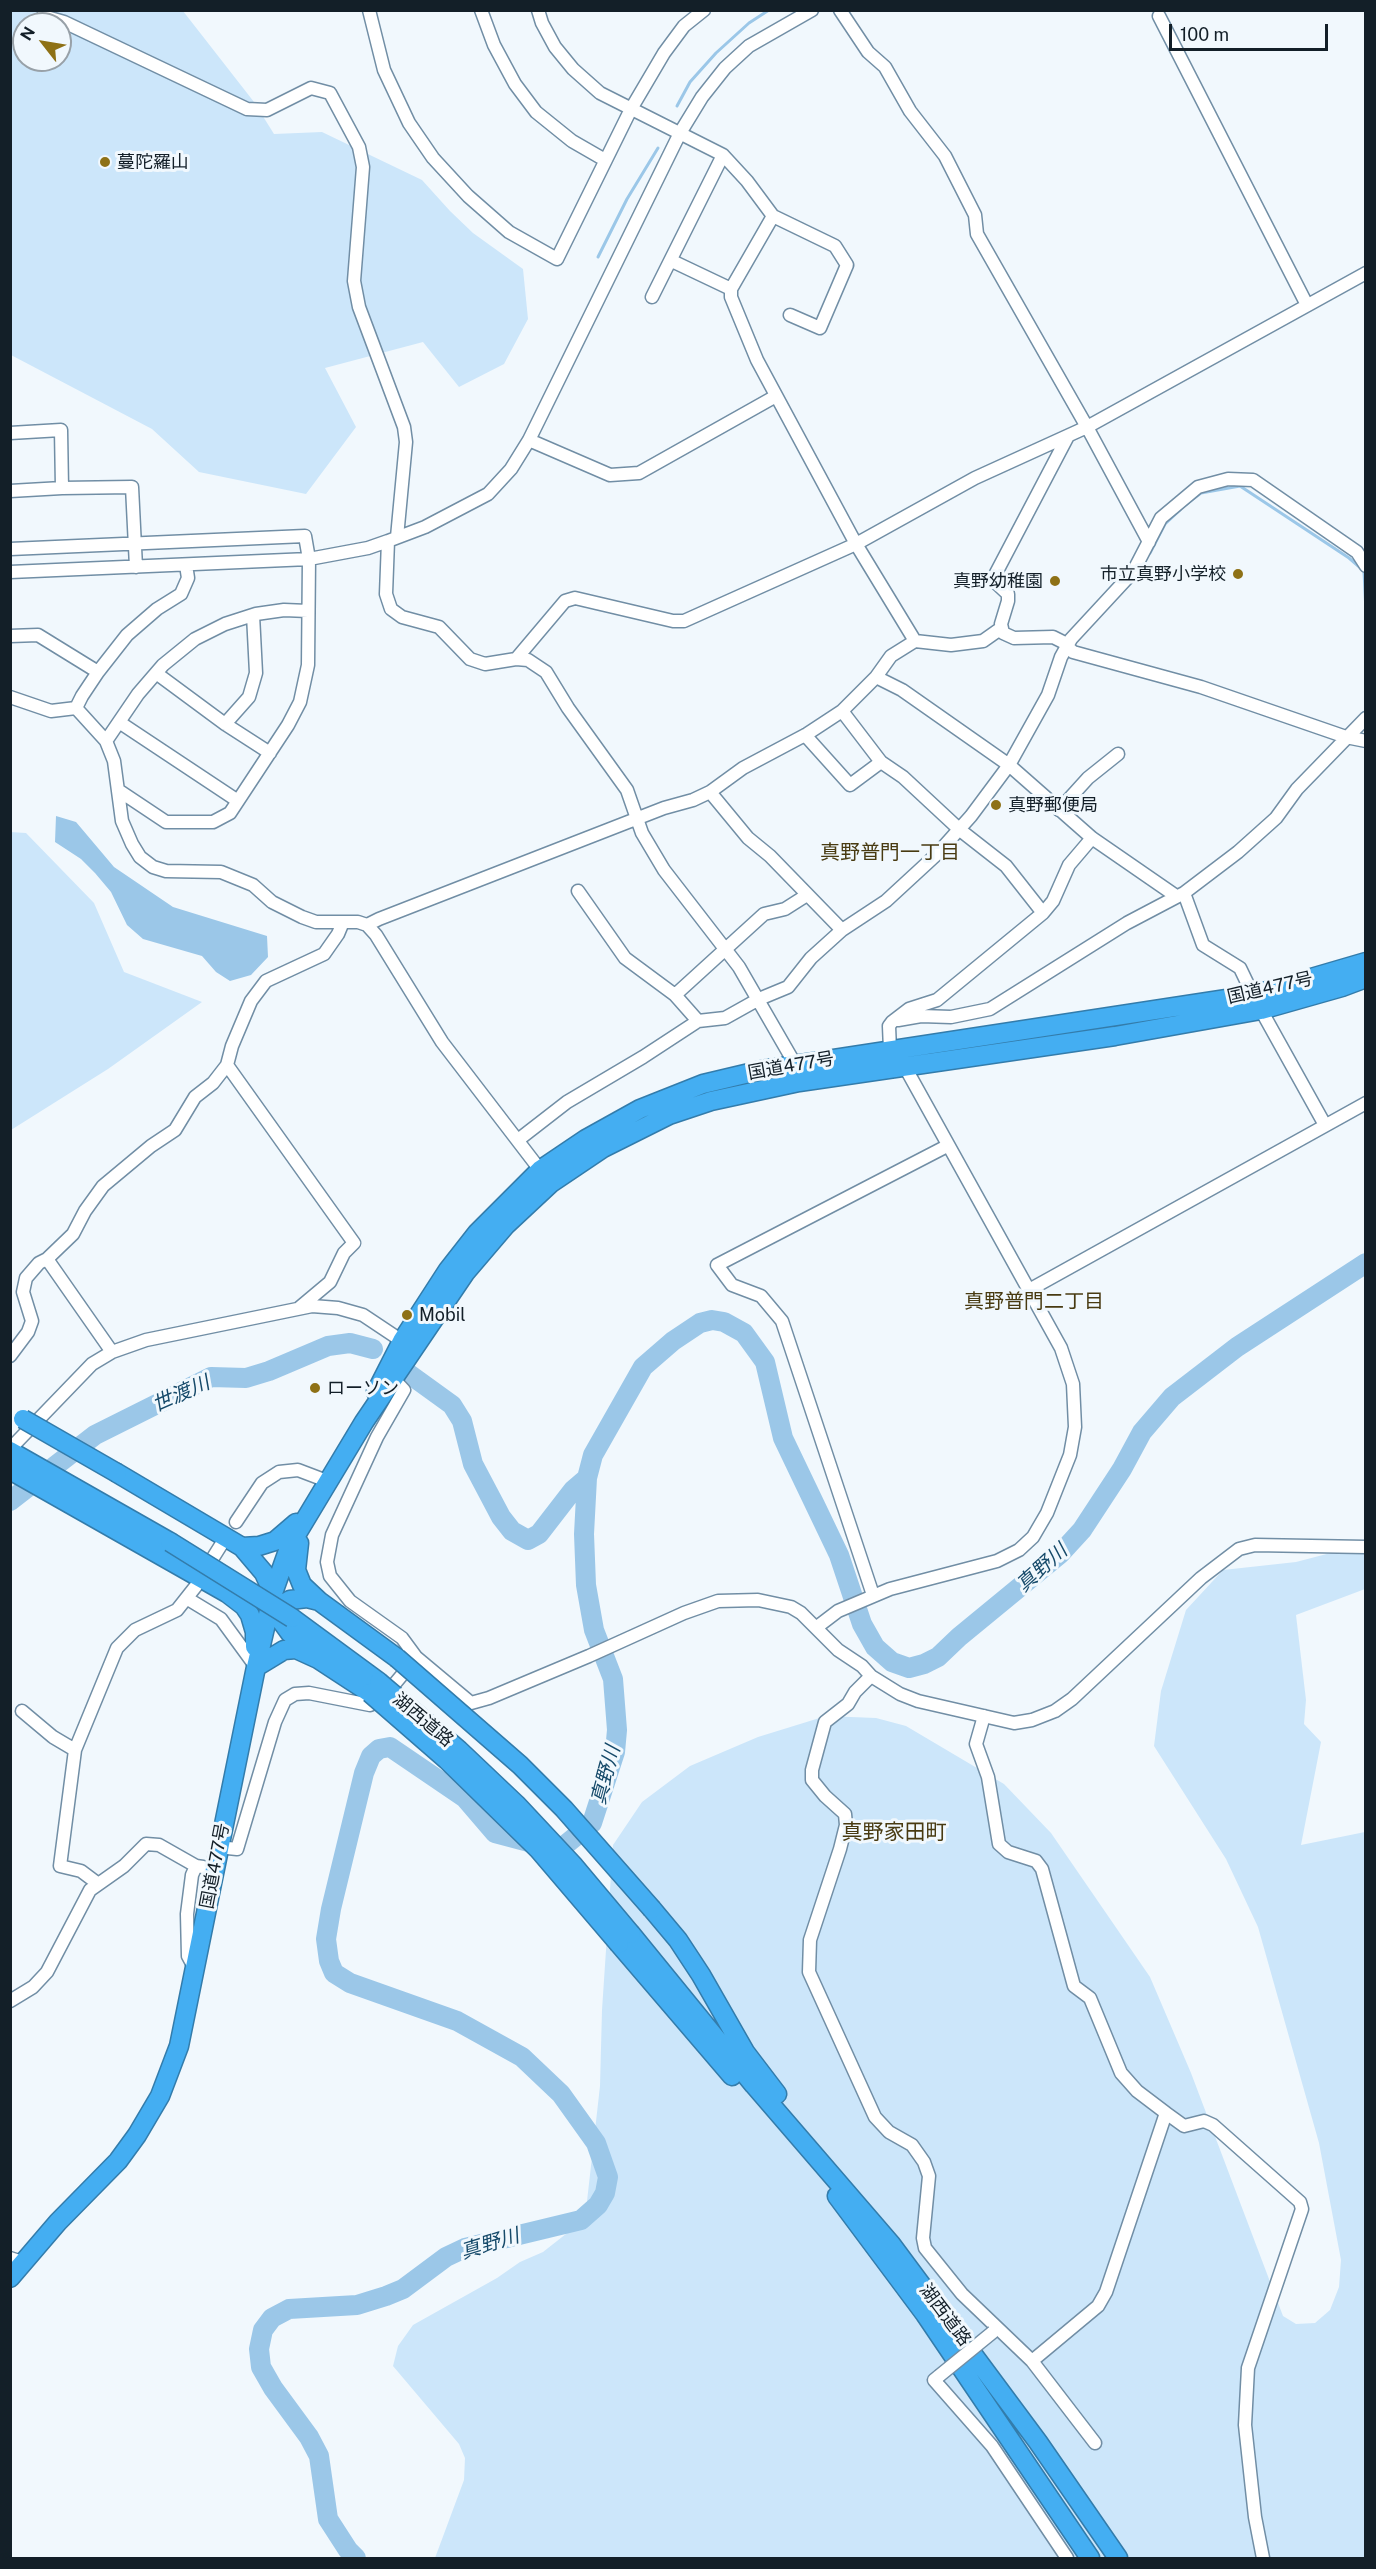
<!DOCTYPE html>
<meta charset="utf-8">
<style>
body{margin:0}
#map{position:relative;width:1376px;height:2569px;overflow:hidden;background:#f1f8fd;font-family:"Public Sans",sans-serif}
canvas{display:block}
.frame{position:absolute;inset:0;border:12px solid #131f28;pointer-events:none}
.north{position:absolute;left:12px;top:12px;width:60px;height:60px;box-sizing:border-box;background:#f1f8fd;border:2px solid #98a1a8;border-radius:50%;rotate:301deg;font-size:16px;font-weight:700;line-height:24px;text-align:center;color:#131f28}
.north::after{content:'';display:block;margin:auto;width:21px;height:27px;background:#8e7116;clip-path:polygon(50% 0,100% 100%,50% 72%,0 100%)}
.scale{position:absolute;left:1169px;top:24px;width:159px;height:27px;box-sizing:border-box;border:3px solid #131f28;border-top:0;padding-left:8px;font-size:18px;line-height:21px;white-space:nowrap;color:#131f28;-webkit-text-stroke:4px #f1f8fd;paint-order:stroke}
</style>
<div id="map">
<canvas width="1376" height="2569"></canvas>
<div class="frame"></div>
<div class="north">N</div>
<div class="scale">100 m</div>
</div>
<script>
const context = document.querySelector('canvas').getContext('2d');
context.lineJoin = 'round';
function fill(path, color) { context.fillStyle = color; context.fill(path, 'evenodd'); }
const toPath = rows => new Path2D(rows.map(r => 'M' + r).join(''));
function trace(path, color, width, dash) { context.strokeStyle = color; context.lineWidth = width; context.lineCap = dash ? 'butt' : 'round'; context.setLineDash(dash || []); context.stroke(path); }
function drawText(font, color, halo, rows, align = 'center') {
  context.font = font + ' "Public Sans","Noto Sans JP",sans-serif'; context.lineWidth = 6; context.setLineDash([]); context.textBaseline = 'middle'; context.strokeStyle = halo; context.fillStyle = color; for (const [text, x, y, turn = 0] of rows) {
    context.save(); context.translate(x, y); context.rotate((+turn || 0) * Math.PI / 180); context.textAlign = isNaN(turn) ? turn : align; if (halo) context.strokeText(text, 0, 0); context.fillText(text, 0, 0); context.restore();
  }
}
fill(toPath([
 [10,11,183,11,254,102,274,134,322,132,422,180,450,211,473,233,523,269,528,319,504,364,459,387,423,342,325,368,356,427,306,494,199,472,152,429,11,355],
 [24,24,60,24,60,60,24,60],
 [10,832,26,833,94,903,124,972,202,1002,108,1069,11,1130],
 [1365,1544,1365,1589,1296,1615,1306,1700,1304,1724,1321,1742,1301,1845,1365,1832,1365,2558,435,2558,464,2480,465,2458,459,2444,393,2366,398,2346,413,2325,497,2278,520,2262,543,2252,585,2219,600,2086,602,2010,613,1845,642,1802,690,1766,758,1737,826,1716,876,1718,906,1726,1004,1784,1051,1833,1150,1977,1191,2073,1283,2316,1296,2324,1315,2323,1330,2310,1339,2287,1341,2260,1319,2143,1258,1927,1226,1859,1154,1746,1161,1691,1186,1610,1223,1570,1296,1562]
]), '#cce6fa');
fill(toPath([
 [56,816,76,822,114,867,173,907,267,936,268,957,251,975,230,981,216,972,202,956,143,939,127,925,111,892,95,873,81,859,55,842]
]), '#9bc7e8');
trace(toPath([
 [677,106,690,82,716,53,749,23,769,10],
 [598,257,627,199,658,148],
 [1185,505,1201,493,1240,486,1349,558,1364,571,1366,612],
 [1150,553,1165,524,1180,510]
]), '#9bc7e8', 3);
trace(toPath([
 [405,1371,452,1405,462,1421,473,1464,501,1517,512,1531,528,1540,539,1534,573,1490,587,1478],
 [10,1501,95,1435,211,1377,246,1378,269,1371,328,1346,350,1343,373,1349],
 [356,2558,348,2550,328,2519,319,2456,309,2437,273,2388,261,2367,259,2349,263,2330,272,2318,289,2309,357,2305,386,2296,403,2289,446,2257,465,2248,581,2220,598,2205,605,2193,608,2177,596,2143,561,2094,522,2057,457,2021,350,1983,334,1973,329,1961,326,1939,331,1909,364,1773,371,1756,379,1749,390,1747,465,1798,495,1833,559,1850,592,1823,615,1752,617,1730,613,1679,594,1630,586,1585,584,1534,587,1478,593,1455,643,1367,673,1341,700,1323,712,1320,724,1322,744,1333,765,1362,783,1438,839,1555,862,1624,875,1647,892,1662,909,1668,924,1664,938,1657,959,1637,1060,1554,1082,1530,1122,1469,1142,1432,1172,1397,1237,1347,1366,1263]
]), '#9bc7e8', 20);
const minor = toPath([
 [369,10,384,70,409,123,433,158,468,196,509,232,557,259,631,109,664,53,684,26,704,10],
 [481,10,494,45,515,84,536,112,572,141,605,160],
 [538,10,542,23,555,47,573,69,600,93,723,155,747,181,773,216,731,289,672,261],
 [840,10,868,52,885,67,910,111,945,156,975,215,977,234,1087,427,1149,542],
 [43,16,64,22,247,109,267,110,311,88,330,93,359,147,363,167,354,281,359,307,404,427,406,442,397,537],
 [1159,16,1307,305],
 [773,216,835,246,847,265,820,328,790,315],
 [731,289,731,297,757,360,856,544,915,641],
 [652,297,723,155],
 [10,433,61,430,62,488,132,487,136,567],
 [1068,436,995,575,994,581,1008,594,1008,601,1001,624,1003,633,1014,638,1053,637,1063,642,1073,652,1201,687,1346,737,1366,741],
 [529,440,610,475,639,473,776,396],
 [10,491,62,488],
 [388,541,386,594,391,609,402,617,439,627,470,659,485,664,516,659,528,660,546,672,568,708,627,790,642,833,664,870,739,967,795,1064],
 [10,549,305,536,309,559,308,665,300,702,288,725,230,813,213,822,166,822,118,790],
 [186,565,188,578,181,594,157,609,127,635,98,672,82,696,76,708,106,741,114,761,122,821,132,844,140,857,153,867,166,871,221,872,253,885,272,902,302,917,316,922,358,922,367,925,376,935,442,1042,544,1175],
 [10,572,309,559,368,548,388,541,425,527,488,494,511,469,529,440,680,133,702,97,725,68,749,46,812,10],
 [10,636,38,635,98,672],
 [516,659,565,601,575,598,673,621,684,621,856,544,975,478,1087,427,1366,273],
 [156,673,225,724,270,753],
 [876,677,902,690,1009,765,1092,838,1176,896],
 [10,697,51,711,76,708],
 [119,722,238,801],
 [225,724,249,697,256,673,253,615],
 [805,735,850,785,881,762],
 [106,741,138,694,163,665,195,639,225,624,256,614,284,610,308,611],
 [710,792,748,838,770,856,842,930],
 [1059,810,1088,778,1118,754],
 [578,891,625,958,675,995,698,1021],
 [1184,893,1203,945,1240,968,1253,995],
 [1043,913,1053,901,1069,865,1092,838],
 [367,925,379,919,664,808,693,800,710,792,743,768,807,734,842,711,876,677,891,656,915,641,951,645,983,641,1000,629],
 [675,995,764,914,785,909,807,895],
 [1261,1010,1325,1125],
 [898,1020,921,1016,951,1017,990,1009,1127,923,1184,893,1238,852,1276,818,1297,789,1366,718],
 [227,1065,354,1243,344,1253,330,1282,299,1308],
 [518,1140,567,1102,643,1057,698,1021,725,1018,759,999,788,987,811,958,842,930,886,901,937,854,971,816,1009,765,1048,695,1061,657,1071,639,1133,572,1161,518,1198,487,1228,479,1253,480,1357,552,1366,566],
 [1029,1290,1366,1103],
 [112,1352,47,1259,73,1234,85,1211,103,1186,151,1146,175,1130,195,1097,213,1083,227,1065,232,1046,251,1001,266,981,324,954,338,934,343,922],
 [10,1356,28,1332,32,1321,23,1292,26,1278,39,1263,47,1259],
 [390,1375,404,1390,377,1437,332,1535,327,1562,330,1576,350,1601,402,1638,416,1657,471,1703,489,1698,589,1656,684,1613,718,1601,758,1600,791,1607,801,1613,838,1650,862,1666,871,1676,900,1694,918,1701,1014,1723,1032,1720,1055,1711,1072,1699,1201,1578,1239,1549,1255,1545,1366,1547],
 [10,1449,92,1364,112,1352,146,1340,312,1306,338,1308,363,1315,402,1341],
 [236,1522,262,1483,279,1472,298,1470,327,1481],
 [204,1572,221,1545],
 [873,1595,782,1321,761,1296,732,1285,717,1265,947,1146],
 [188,1599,221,1619,256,1667],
 [817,1627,838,1611,890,1589,997,1561,1019,1550,1033,1537,1047,1513,1070,1455,1075,1427,1073,1384,1061,1348,905,1067,890,1050,889,1026,892,1022,909,1009,937,1000,1043,913,1006,866,960,830,903,777,881,762,842,711],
 [871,1676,855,1692,848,1704,825,1722,812,1770,812,1780,825,1796,845,1814,846,1825,840,1849,810,1940,809,1972,875,2117,889,2132,912,2145,924,2162,929,2176,923,2238,925,2248,962,2294,1032,2361,1098,2306,1106,2292,1166,2113,1137,2091,1121,2073,1090,1998,1074,1986,1042,1869,1036,1861,1008,1852,999,1844,988,1777,976,1744,984,1716],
 [22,1711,53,1737,75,1750],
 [218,1847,237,1849,275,1722,285,1700,295,1694,309,1693,370,1705,382,1699,412,1663],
 [97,1883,81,1871,60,1866,75,1750,117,1648,135,1630,177,1610,196,1586],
 [195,1969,188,1956,187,1914,192,1875,196,1866,203,1867],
 [10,2001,33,1987,47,1972,90,1890,124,1866,146,1844,159,1845,196,1866],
 [1166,2113,1184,2126,1204,2121,1213,2125,1300,2202,1302,2209,1248,2368,1245,2425,1255,2517,1263,2558],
 [10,2258,22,2262],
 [1032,2361,1095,2443],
 [939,2376,934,2380,992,2446,1067,2558]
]);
const highway = toPath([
 [376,1392,402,1341,448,1270,477,1233,540,1170,586,1139,640,1109,703,1084,762,1070,1253,995,1366,962],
 [10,1451,170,1542],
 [10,1470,227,1593,244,1606,250,1615,255,1632,255,1647],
 [117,1473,242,1547,264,1573,273,1593,274,1611,279,1618,290,1633,318,1659],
 [299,1543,296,1570,302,1585,319,1601,397,1658],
 [242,1547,259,1546,275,1541,296,1523],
 [268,1618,280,1606,290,1600,307,1598,319,1601],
 [292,1618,379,1682],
 [256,1667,284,1650,296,1649,318,1659,370,1693],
 [652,1909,678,1940,701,1975,745,2052,777,2094],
 [631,1934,754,2085,891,2244,1038,2442,1118,2558],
 [619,1944,732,2076],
 [837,2196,925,2314,1090,2558],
 [10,2278,58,2222,118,2161,137,2135,160,2096,179,2046,256,1667,273,1593,290,1545,364,1422,465,1273,506,1225,551,1183,603,1148,669,1115,711,1101,799,1082,1115,1036,1261,1010,1342,987,1366,978]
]);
trace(minor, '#718ea5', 15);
trace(highway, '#337cab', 21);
trace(minor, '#fff', 12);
trace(highway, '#44aef2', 18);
const minorBridge = toPath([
 [939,2376,993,2332]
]);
const highwayBridge = toPath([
 [23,1419,117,1473],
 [170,1542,292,1618],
 [397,1658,520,1765,564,1809,652,1909],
 [379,1682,459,1750,516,1804,574,1866,631,1934],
 [370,1693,447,1760,538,1849,619,1944]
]);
trace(minorBridge, '#718ea5', 15, []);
trace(highwayBridge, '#337cab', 21, []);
trace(minorBridge, '#fff', 12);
trace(highwayBridge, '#44aef2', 18);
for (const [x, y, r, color] of [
 [105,162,6,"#8e7116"],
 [1238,574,6,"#8e7116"],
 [1055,581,6,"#8e7116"],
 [996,805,6,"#8e7116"],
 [407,1315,6,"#8e7116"],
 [315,1388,6,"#8e7116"]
]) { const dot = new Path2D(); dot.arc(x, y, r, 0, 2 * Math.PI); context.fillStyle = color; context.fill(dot); trace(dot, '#f1f8fd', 2); }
drawText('18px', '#131f28', '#f1f8fd', [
 ["蔓陀羅山",117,162],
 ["市立真野小学校",1226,574,"right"],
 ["真野幼稚園",1043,581,"right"],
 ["真野郵便局",1008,805],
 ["Mobil",419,1315],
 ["ローソン",327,1388]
], 'left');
drawText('18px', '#131f28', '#f1f8fd', [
 ["国道477号",1270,988,-13],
 ["国道477号",791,1066,-10],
 ["湖西道路",423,1720,40],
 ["国道477号",215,1866,-79],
 ["湖西道路",945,2315,53]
]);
drawText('20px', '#483a11', '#f1f8fd', [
 ["真野普門一丁目",890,853],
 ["真野普門二丁目",1034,1302]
]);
drawText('italic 20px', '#164a6a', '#f1f8fd', [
 ["世渡川",181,1394,-24],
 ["真野川",1042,1568,-42],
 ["真野川",606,1775,-75],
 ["真野川",490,2244,-17]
]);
drawText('21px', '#483a11', '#f1f8fd', [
 ["真野家田町",894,1833]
]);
</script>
